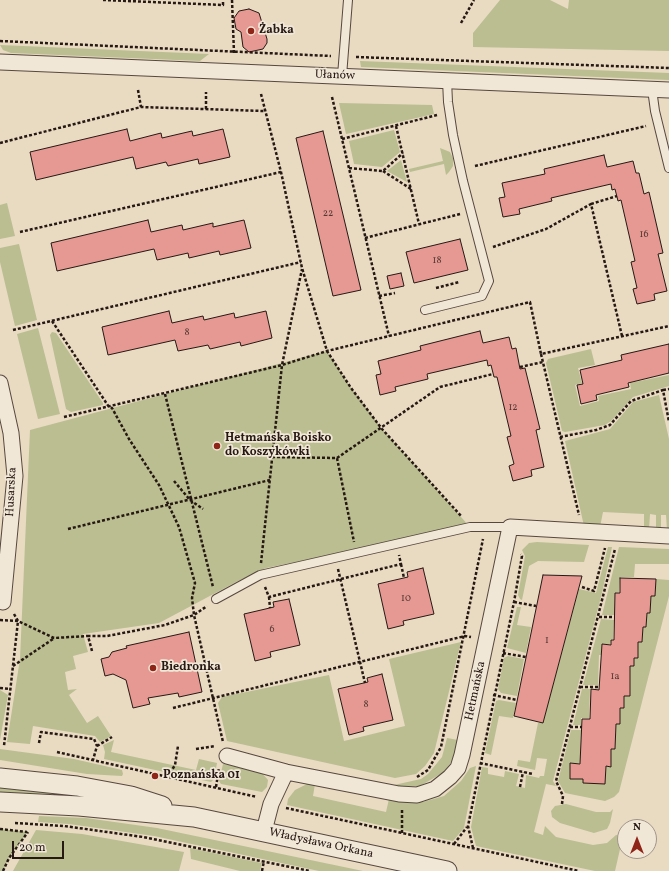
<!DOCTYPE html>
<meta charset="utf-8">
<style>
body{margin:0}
#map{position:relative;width:669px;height:871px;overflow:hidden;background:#e9dac2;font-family:Vollkorn,serif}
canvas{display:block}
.north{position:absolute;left:617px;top:819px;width:40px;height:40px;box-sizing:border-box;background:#f1e7d7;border:1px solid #a09489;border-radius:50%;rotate:0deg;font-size:11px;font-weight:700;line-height:16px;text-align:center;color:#261813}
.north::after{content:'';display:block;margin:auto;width:14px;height:18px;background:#8f2418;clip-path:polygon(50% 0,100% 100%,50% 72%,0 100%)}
.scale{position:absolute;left:12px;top:841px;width:52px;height:18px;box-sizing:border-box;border:2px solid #261813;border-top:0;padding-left:5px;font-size:12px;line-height:14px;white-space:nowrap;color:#261813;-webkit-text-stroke:3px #f1e7d7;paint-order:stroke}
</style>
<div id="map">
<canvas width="669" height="871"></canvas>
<div class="north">N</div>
<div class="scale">20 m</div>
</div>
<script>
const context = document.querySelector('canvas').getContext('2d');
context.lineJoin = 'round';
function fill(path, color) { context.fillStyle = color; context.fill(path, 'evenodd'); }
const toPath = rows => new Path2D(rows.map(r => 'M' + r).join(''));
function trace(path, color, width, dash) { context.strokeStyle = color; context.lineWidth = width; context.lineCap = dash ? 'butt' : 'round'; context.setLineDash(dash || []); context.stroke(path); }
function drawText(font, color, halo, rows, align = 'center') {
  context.font = font + ' Vollkorn,serif'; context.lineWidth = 3.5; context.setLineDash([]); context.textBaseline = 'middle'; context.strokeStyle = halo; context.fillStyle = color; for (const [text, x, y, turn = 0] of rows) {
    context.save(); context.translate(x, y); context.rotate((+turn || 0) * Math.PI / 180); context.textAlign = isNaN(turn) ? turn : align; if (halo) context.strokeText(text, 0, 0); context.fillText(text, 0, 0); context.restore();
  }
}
fill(toPath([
 [500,0,550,0,568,9,569,0,669,0,669,51,473,47,473,33],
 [0,45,209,54,200,61,11,53,3,50],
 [360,61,669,73,669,80,361,67],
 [339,103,432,105,434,114,346,134],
 [394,130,400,152,382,167,354,164,349,141],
 [440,148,450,152,453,158,453,166,449,172,446,175,444,164,410,172,409,169,443,161],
 [401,160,407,182,387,171],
 [7,203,15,236,0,239,0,205],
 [19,244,37,320,15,326,0,262,0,248],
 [38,328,60,414,38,419,17,334],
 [52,332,56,333,103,403,103,405,71,412,66,409,50,335],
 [591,349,595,365,578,368,582,383,575,385,580,406,599,401,598,396,631,389,630,383,669,375,669,386,633,397,611,421,605,425,565,432,562,431,546,363,548,359],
 [327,351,351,388,382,429,470,527,266,568,238,581,159,623,83,634,88,652,73,656,76,669,65,672,68,690,77,689,69,695,87,723,98,716,111,736,100,742,95,736,33,726,30,744,7,742,20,659,30,430],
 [659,395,669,439,669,530,667,530,666,515,661,515,661,529,656,529,656,515,650,514,649,529,644,528,644,514,603,512,600,527,584,526,565,441,610,429,633,402],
 [537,542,589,545,584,562,538,561,529,566,522,600,520,599,518,595,525,556,522,550,529,543],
 [608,547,612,547,602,593,553,781,556,786,546,784,534,832,543,835,545,826,556,837,593,845,607,843,616,835,623,836,615,871,595,871,476,846,471,827,482,767,488,768,488,774,504,777,505,771,519,774,516,786,525,788,526,775,539,778,540,776,544,776,547,759,537,758,535,770,517,766,518,760,530,762,538,723,543,723,579,589,596,593],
 [619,547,669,549,669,564,635,564,634,577,620,577,619,592,615,593,614,615,602,615],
 [656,579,669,580,669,596,619,792,614,797,605,801,565,793,558,781,571,730,581,730,580,763,570,763,570,779,583,779,583,783,605,783,606,766,611,766,611,749,615,749,616,724,620,724,620,708,624,708,624,696,630,696,630,666,634,666,634,658,638,658,638,642,642,641,643,627,646,627,647,613,650,613,651,596,655,596],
 [517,607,521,607,517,625,531,627,526,653,507,648],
 [601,619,614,620,613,639,611,639,610,644,602,644,601,655,599,655,598,685,583,685],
 [461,642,434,753,425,766,416,774,395,778,227,741,218,703,222,697,329,675,344,741,405,726,389,659],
 [508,656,524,659,517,696,501,693,498,689,504,658],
 [582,689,590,689,589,718,581,718,581,725,573,725],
 [0,690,8,695,0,740],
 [499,700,516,703,513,718,499,716,491,755,485,753,496,701],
 [447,738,458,740,454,758,444,772,420,786,405,787,394,785,421,779,428,774,442,757],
 [114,740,111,752,196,770,199,759,217,763,214,779,211,782,104,759,105,752,103,745],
 [0,749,74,759,122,770,123,774,122,776,87,774,0,760],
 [223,764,260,771,268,780,267,787,262,792,221,784,219,781],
 [476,766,464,828,453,841,287,805,288,799,295,790,309,783,315,784,313,796,386,812,389,799,407,802,423,802,444,796,461,781,470,768],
 [0,786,51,792,51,793,48,794,0,793],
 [566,804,596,812,610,812,613,809,610,823,607,829,594,833,560,823,552,817,551,811,555,806],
 [39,816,86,818,157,828,363,871,319,871,154,836,69,824,38,822],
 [0,829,28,832,9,858,3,871,0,871],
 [36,830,82,834,184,852,179,871,13,871],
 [190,848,262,863,260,871,240,871,191,859]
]), '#babe91');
const building = toPath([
 [249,9,259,13,267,39,267,43,263,49,249,52,243,47,241,32,236,29,234,18,239,11,249,9],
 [127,129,130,141,161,133,162,138,192,131,193,136,223,129,230,157,199,164,198,159,168,166,166,162,136,169,133,157,36,180,30,152,127,129],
 [323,131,361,290,333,296,296,138,323,131],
 [604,155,607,167,633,161,636,173,639,173,644,194,649,192,663,253,658,254,667,291,654,294,655,300,637,304,633,289,637,288,631,262,635,261,621,200,618,201,615,189,612,190,611,184,551,198,552,201,519,209,520,214,503,217,499,198,505,197,502,183,545,174,544,169,604,155],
 [148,220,151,232,182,225,183,230,213,223,213,227,244,220,251,248,220,255,219,251,189,258,188,253,157,260,154,249,57,271,51,243,148,220],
 [460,239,468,270,414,283,406,252,460,239],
 [401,273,404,286,390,289,387,276,401,273],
 [169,311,172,323,203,316,204,320,234,313,235,318,266,311,272,338,241,346,240,342,210,349,208,345,178,351,175,340,108,355,102,327,169,311],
 [480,331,483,343,509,337,512,349,516,348,520,369,525,368,540,429,536,430,544,467,531,470,532,476,513,481,509,466,514,464,507,437,511,436,497,377,494,377,491,365,488,366,487,360,427,374,428,379,395,387,396,391,380,395,376,375,381,374,378,361,421,350,420,346,480,331],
 [669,344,669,373,628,383,629,387,596,395,597,400,581,404,577,385,583,384,580,370,622,360,621,355,669,344],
 [423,568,434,614,403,621,404,625,388,629,378,584,408,577,407,572,423,568],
 [543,575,582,576,543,723,514,716,543,575],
 [620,578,656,579,655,596,651,596,650,613,647,613,646,627,643,627,642,642,638,642,638,658,634,658,634,666,630,666,630,696,624,696,624,708,620,708,620,724,616,724,615,749,611,749,611,767,606,766,605,784,583,783,583,779,570,779,570,763,580,764,582,719,590,719,591,689,599,690,602,644,611,645,611,640,614,640,615,593,620,593,620,578],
 [289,599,300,645,270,652,271,657,255,661,244,614,274,607,273,602,289,599],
 [189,632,202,692,179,697,178,693,148,698,150,704,133,708,126,680,113,674,105,676,101,659,109,657,112,652,127,648,126,646,189,632],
 [382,674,393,720,363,727,364,731,349,735,338,689,368,682,367,678,382,674]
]);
fill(building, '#e59992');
trace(building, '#261813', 1);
const service = toPath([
 [342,76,348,0],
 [652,89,655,111,669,168],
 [425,310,482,296,489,281,463,181,453,135,448,102,447,80],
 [216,599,260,575,470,527,510,527]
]);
const minor = toPath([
 [0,62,669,90],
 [0,383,11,433,15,476,3,602],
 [227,756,286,772,399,794,417,795,435,789,450,777,458,768,462,755,510,527,669,536],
 [264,831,271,804,286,772]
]);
const tertiary = toPath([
 [0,778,77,786,131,796,162,806],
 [0,802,79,806,194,817,447,871]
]);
trace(service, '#57483f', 10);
trace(minor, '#57483f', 17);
trace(tertiary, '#57483f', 21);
trace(toPath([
 [103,0,223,5,223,0],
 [232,0,234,53],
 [461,23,474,0],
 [0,41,331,56],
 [356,57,669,68],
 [138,90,141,107],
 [261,94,281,172,302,268,327,351,351,388,382,429,462,517],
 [332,97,389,336],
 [206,109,206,92],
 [396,126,419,224],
 [342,139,437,115],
 [0,143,141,107,264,111],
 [475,166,646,126],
 [349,168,383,171,403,153],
 [383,171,411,189],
 [591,204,617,196],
 [20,232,281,172],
 [365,238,460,214],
 [493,247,546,229,591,204,622,336],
 [436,288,459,282],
 [379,296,395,293],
 [52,321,109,407,112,408,129,439,159,485,179,527,195,583,192,598,194,615,223,742],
 [13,330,301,262],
 [541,354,579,515],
 [520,367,543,362],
 [663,390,669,389],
 [165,394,213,587],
 [64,417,282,365,302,269],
 [560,437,596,430,610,425,631,401,663,390,669,422],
 [272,457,337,458,440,387,493,374],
 [337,458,354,542],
 [174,481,190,500,203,509],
 [68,529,270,480],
 [261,563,282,365,327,351,530,302,541,354,669,326],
 [401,564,404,578],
 [338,569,365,683],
 [265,587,269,597,401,564,399,555],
 [582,587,594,591,605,548],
 [269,597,270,608],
 [514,602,536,606],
 [14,614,18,621,54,638,88,636],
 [599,617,615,617],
 [0,620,18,621,4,746],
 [92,651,88,636,107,636,165,625,194,615,207,606],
 [503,653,526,657],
 [13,666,53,639],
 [580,687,599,687],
 [0,688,11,689],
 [493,695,517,700],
 [173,708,465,636,471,637],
 [570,727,582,727],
 [39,743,41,732,94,739,97,746,93,760],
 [97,746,112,737],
 [196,749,215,746],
 [57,752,257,797],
 [480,763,533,774],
 [170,773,175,765,178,746],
 [417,777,428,770,441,747,483,539],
 [216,787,219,768],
 [520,787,523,772],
 [562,804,563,796,556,781,615,549],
 [286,808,579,871],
 [402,810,402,833],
 [15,823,64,826,143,837,310,871],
 [0,829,27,832],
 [454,844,467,827],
 [473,848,468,826,514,602,522,556,521,554],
 [3,871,9,858,28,832],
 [262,871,264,861]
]), '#261813', 2.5, [3, 2]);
trace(service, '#f1e7d7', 8);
trace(minor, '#f1e7d7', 15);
trace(tertiary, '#f1e7d7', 19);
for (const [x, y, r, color] of [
 [251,31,4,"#8f2418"],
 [217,446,4,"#8f2418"],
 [153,668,4,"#8f2418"],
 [155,776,4,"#8f2418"]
]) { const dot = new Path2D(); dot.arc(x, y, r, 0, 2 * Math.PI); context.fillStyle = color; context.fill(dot); trace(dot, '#f1e7d7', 1.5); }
drawText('10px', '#563833', null, [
 ["22",328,214],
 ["16",644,235],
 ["18",437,261],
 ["8",187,333],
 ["12",513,408],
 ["10",406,599],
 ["6",272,630],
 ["1",547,641],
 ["1a",615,677],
 ["8",366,705]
]);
drawText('bold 12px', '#261813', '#f1e7d7', [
 ["Żabka",259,31],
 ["Hetmańska Boisko",225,439],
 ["do Koszykówki",225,453],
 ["Biedronka",161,668],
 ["Poznańska 01",163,776]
], 'left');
drawText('12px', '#261813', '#f1e7d7', [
 ["Ułanów",335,76,2],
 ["Husarska",12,492,-87],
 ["Hetmańska",476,691,-78],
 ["Władysława Orkana",321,844,12]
]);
</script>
